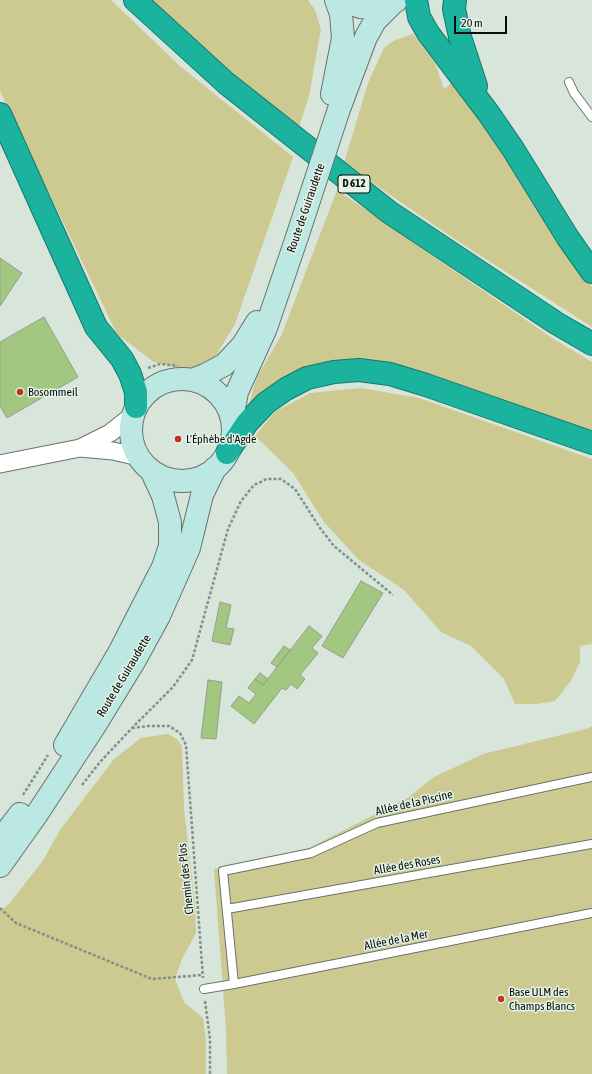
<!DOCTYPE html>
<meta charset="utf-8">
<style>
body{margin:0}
#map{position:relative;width:592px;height:1074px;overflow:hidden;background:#d7e5db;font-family:"Asap Condensed",sans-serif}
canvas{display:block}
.scale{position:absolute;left:454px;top:16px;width:53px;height:18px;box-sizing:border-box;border:2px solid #090e0b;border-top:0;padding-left:5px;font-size:12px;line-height:14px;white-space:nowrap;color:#090e0b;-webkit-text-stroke:3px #e4f2e8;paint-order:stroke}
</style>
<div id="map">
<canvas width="592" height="1074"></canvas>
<div class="scale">20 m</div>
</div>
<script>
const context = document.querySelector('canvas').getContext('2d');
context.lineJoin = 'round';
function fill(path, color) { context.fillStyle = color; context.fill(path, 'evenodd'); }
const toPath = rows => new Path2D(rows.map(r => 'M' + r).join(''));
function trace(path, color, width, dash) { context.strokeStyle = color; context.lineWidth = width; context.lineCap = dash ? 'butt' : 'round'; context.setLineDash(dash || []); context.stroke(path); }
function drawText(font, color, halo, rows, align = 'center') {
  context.font = font + ' "Asap Condensed",sans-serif'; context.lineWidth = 3; context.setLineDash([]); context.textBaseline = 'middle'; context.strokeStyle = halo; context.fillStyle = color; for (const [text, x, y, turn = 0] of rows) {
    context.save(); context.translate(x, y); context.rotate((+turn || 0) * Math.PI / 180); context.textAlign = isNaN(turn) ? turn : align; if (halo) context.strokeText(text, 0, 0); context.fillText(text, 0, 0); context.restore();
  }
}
fill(toPath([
 [0,0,111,0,181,67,293,157,235,324,215,357,189,370,154,362,117,334,0,91],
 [150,0,308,0,315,10,321,29,309,96,299,127,189,37],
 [413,34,435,63,444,89,454,81,482,120,592,287,592,327,453,238,344,163,368,83,384,48,393,41],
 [337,190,552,338,592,362,592,437,366,366,247,410,257,377,282,334],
 [361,388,419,398,592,459,592,644,580,646,580,662,570,682,555,701,536,704,515,704,504,679,471,646,441,632,404,590,359,560,324,522,293,473,255,436,275,412,310,393],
 [592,726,592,1074,227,1074,226,1029,214,869,303,851,409,797,434,777,483,754,586,729],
 [168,734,177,739,182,746,184,808,195,905,196,933,182,959,175,979,184,1002,203,1018,206,1040,206,1074,0,1074,0,911,10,903,44,859,60,830,114,759,141,738]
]), '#ccca90');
const building = toPath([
 [0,258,22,273,0,306,0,258],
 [44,317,78,377,7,418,0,406,0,342,44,317],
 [361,581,383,593,343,658,322,646,361,581],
 [220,602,231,605,226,628,234,629,230,645,212,641,220,602],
 [309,626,322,636,312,648,318,653,300,675,305,679,297,689,291,684,286,690,282,688,254,724,231,706,239,696,249,703,256,694,248,688,255,679,263,685,309,626],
 [284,646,290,650,277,667,271,663,284,646],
 [260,673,268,679,263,685,255,679,260,673],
 [208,680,222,682,216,739,201,738,208,680]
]);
fill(building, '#a2c781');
trace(building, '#969d90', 1);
const lane = toPath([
 [569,82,574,93,592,117],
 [227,909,592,844],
 [234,984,223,871,311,853,377,823,592,777],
 [204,989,234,984,592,913]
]);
const street = toPath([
 [80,448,113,451,139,457],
 [0,464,80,448,110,433,133,415]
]);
const secondary = toPath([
 [344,0,360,7,376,8,396,1],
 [332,94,343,38,341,14,336,0],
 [338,112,366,37,375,21,392,4],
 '131 430a51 51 0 1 1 102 0a51 51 0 1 1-102 0Z',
 [192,380,205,375,224,365,242,346,257,322],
 [232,419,237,392,266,328,297,237],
 [65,745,120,651,163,567,170,546,170,522,163,496,151,470],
 [0,840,20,814],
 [0,866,37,814,94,727,135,660,159,616,189,548,202,495,215,468]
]);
const highway = toPath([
 [135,0,226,83,389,212,556,323,592,344],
 [416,0,419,17,428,33,489,114,513,149,568,238,592,272],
 [455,0,454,9,460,37,476,86],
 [0,114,96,327,122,359,130,374,136,392,136,407],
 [227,453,247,423,266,403,286,389,307,378,334,372,359,370,390,374,426,385,592,443]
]);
trace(lane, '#67736b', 10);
trace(street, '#67736b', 19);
trace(secondary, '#67736b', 24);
trace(highway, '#15796b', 24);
trace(toPath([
 [148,368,160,364,178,366],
 [132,728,148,726,169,726,180,733,186,745,203,978],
 [82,785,100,762,132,728,173,687,192,660,228,529,241,501,254,485,267,479,281,479,295,489,320,528,334,546,393,595],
 [23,795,48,755],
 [0,908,16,923,152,979,202,975],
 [205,1001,210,1039,210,1074]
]), '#858f88', 2.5, [3, 2]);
trace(lane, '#fff', 8);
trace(street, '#fff', 17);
trace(secondary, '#bbe8e2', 22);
trace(highway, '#1bb29e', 22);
const secondaryBridge = toPath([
 [297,237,338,112]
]);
trace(secondaryBridge, '#67736b', 24, []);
trace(secondaryBridge, '#bbe8e2', 22);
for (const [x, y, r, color] of [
 [20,392,4,"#c13520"],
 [178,439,4,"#c13520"],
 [501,999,4,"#c13520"]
]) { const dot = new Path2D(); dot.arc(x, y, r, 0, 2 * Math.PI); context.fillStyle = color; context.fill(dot); trace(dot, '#e4f2e8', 1.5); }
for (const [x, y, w] of [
 [354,184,32]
]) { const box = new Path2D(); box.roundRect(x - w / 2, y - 9, w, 18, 3); context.fillStyle = '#e4f2e8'; context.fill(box); trace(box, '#090e0b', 1); }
drawText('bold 11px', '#090e0b', null, [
 ["D 612",354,184]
]);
drawText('12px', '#090e0b', '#e4f2e8', [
 ["Route de Guiraudette",306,208,-71],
 ["Route de Guiraudette",124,676,-59],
 ["Allée de la Piscine",414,803,-13],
 ["Allée des Roses",407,865,-10],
 ["Chemin des Plos",186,879,-96],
 ["Allée de la Mer",396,940,-11]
]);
drawText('12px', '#090e0b', '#e4f2e8', [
 ["Bosommeil",28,392],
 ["L'Éphèbe d'Agde",186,439],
 ["Base ULM des",509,992],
 ["Champs Blancs",509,1006]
], 'left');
</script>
